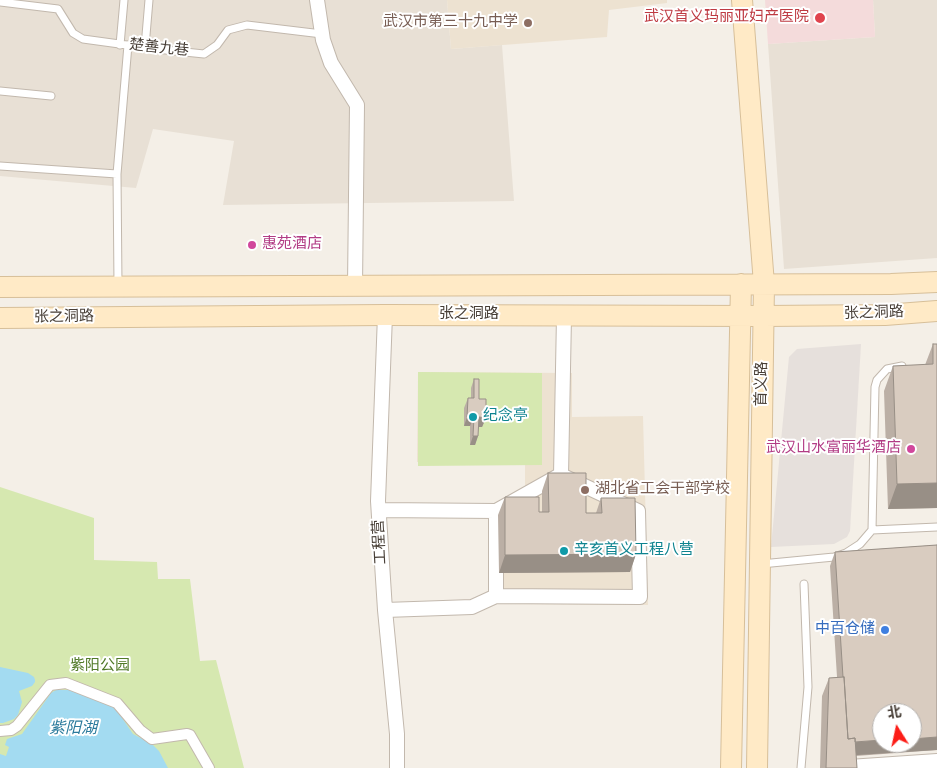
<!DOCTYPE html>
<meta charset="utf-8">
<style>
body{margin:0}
#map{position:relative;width:937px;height:768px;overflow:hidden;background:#f4efe7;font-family:Overpass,"Noto Sans SC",sans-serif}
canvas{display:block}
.north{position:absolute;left:872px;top:703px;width:50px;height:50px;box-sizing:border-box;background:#fff;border:1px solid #b5b2af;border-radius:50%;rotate:350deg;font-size:14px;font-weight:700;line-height:20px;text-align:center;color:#473e36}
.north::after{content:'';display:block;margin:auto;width:18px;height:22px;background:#fc1d17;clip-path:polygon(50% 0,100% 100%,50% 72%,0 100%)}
</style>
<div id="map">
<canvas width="937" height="768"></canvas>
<div class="north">北</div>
</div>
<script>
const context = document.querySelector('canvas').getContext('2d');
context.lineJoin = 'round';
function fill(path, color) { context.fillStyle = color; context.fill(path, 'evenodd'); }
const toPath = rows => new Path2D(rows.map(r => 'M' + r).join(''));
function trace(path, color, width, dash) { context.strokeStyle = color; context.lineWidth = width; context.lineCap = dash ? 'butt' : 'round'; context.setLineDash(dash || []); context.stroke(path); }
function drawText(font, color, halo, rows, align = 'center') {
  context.font = font + ' Overpass,"Noto Sans SC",sans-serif'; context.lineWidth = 4; context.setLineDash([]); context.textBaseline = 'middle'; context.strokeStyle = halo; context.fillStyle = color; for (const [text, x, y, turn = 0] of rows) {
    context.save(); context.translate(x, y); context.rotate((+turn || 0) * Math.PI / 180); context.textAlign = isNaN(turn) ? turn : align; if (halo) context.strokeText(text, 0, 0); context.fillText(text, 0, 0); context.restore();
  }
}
fill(toPath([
 [0,0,447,0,451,49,502,45,514,201,223,205,234,141,153,129,136,188,0,176],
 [873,0,937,0,937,258,784,269,768,44,875,37]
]), '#e8e0d5');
fill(toPath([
 [861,344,850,531,847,537,834,544,771,547,789,357,797,349]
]), '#e6e0dc');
fill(toPath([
 [447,0,667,0,667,3,609,10,607,37,451,49],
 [418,372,572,373,572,417,643,416,648,605,500,604,498,515,525,515,525,465,417,462]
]), '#ede2d1');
fill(toPath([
 [765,0,873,0,875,37,768,44]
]), '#f4dbdb');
fill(toPath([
 [418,372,542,373,542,465,418,466],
 [0,487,94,518,94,560,157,562,158,579,190,579,200,661,216,660,244,768,0,768]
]), '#d6e8b0');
fill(toPath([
 [0,667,28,673,34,677,35,680,35,682,32,686,19,691,22,702,18,715,14,719,3,723,0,723],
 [56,690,77,690,114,706,133,734,152,744,159,751,168,768,0,768,0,754,6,756,9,747,5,745,7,739,22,734,51,693]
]), '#a3dbf1');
const service = toPath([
 [0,2,58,9,73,33,83,39,156,49,204,54,217,45,228,30,247,25,322,34],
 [120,45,124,0],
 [145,47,149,0],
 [0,91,51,96],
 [0,166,117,174],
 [118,285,117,174,128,45],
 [872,530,937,527],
 [761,564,834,557,846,553,860,544,872,530,875,387,877,380,887,369,902,366],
 [801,768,808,687,804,584]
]);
const pedestrian = toPath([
 [0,731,11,730,17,726,50,685,66,683,117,703,140,730,152,739,187,734,190,735,209,768]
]);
const minor = toPath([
 [317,0,323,40,331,63,357,105,355,286],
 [385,315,378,501,385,610,397,734,397,768],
 [379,510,496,511,560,475],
 [496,596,496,511],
 [385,610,472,607,496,596,640,597,638,511,561,475,564,316],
 [849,767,937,761]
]);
const secondary = toPath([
 [742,0,764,284,757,768],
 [0,287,891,284,937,282],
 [0,318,385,315,764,316,885,315,937,311],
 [731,768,741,284]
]);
trace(service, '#c2b8ad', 9);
trace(pedestrian, '#c2b8ad', 12);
trace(minor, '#c2b8ad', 16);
trace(secondary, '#d7bf99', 22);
trace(service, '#fff', 7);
trace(pedestrian, '#fff', 10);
trace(minor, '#fff', 14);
trace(secondary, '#ffeac6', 20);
fill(toPath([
 [933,344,937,508,888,509,884,391,893,366,925,365],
 [474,379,479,399,486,418,482,427,478,427,478,436,475,445,470,445,470,426,464,426,464,408,468,398,471,398,471,388],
 [548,473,586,513,596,513,601,498,636,554,630,572,499,573,498,515,505,497,539,512,542,512,542,491],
 [937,545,937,750,856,756,857,768,820,768,822,696,829,678,837,677,830,566,835,552]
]), '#bbafa5');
fill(toPath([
 [467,417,474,417,470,426,464,426],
 [479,417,486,418,482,427,475,427],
 [473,436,478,436,475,445,470,445],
 [937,483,937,508,888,509,897,484],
 [636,554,630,572,499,573,505,555],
 [937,737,937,750,842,756,847,743,882,740,882,743,912,743,912,739]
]), '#988f86');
const building = toPath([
 [933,344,937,344,937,483,897,484,893,366,933,364,933,344],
 [474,379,479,379,479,399,486,399,486,418,479,417,478,436,473,436,474,417,467,417,468,398,474,398,474,379],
 [548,473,586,473,586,513,602,513,601,498,635,498,636,554,505,555,505,497,539,497,539,512,549,512,548,473],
 [937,545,937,737,912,739,912,713,882,713,882,740,855,742,855,738,848,739,844,677,843,677,835,552,937,545],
 [844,677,848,739,855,738,857,768,826,768,829,678,844,677]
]);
fill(building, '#d9ccc0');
trace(building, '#988f86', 1);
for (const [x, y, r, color] of [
 [820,18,6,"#e0444e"],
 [528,23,5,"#8d6e63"],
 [252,245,5,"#d1479c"],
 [473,417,5,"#0f9aa8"],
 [911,449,5,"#d1479c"],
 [585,490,5,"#8d6e63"],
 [564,551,5,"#0f9aa8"],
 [885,630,5,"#3f7fe0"]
]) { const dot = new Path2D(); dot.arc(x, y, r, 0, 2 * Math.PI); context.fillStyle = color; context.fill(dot); trace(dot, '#fff', 2); }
drawText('15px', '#be3a42', '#fff', [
 ["武汉首义玛丽亚妇产医院",809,18]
], 'right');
drawText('15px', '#785e54', '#fff', [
 ["武汉市第三十九中学",518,23],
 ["湖北省工会干部学校",595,490,"left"]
], 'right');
drawText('15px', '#473e36', '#fff', [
 ["楚善九巷",159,49,6],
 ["张之洞路",874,314,-2],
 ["张之洞路",469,315],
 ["张之洞路",64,318,-1],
 ["首义路",763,384,-89],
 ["工程营",381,542,-93]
]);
drawText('15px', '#b23c85', '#fff', [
 ["惠苑酒店",262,245],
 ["武汉山水富丽华酒店",901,449,"right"]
], 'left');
drawText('15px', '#0d838f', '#fff', [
 ["纪念亭",483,417],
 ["辛亥首义工程八营",574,551]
], 'left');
drawText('15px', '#366cbe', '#fff', [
 ["中百仓储",875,630]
], 'right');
drawText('15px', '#517a28', '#fff', [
 ["紫阳公园",100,667]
]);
drawText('italic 16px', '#2a7a9c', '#fff', [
 ["紫阳湖",73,730]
]);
</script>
